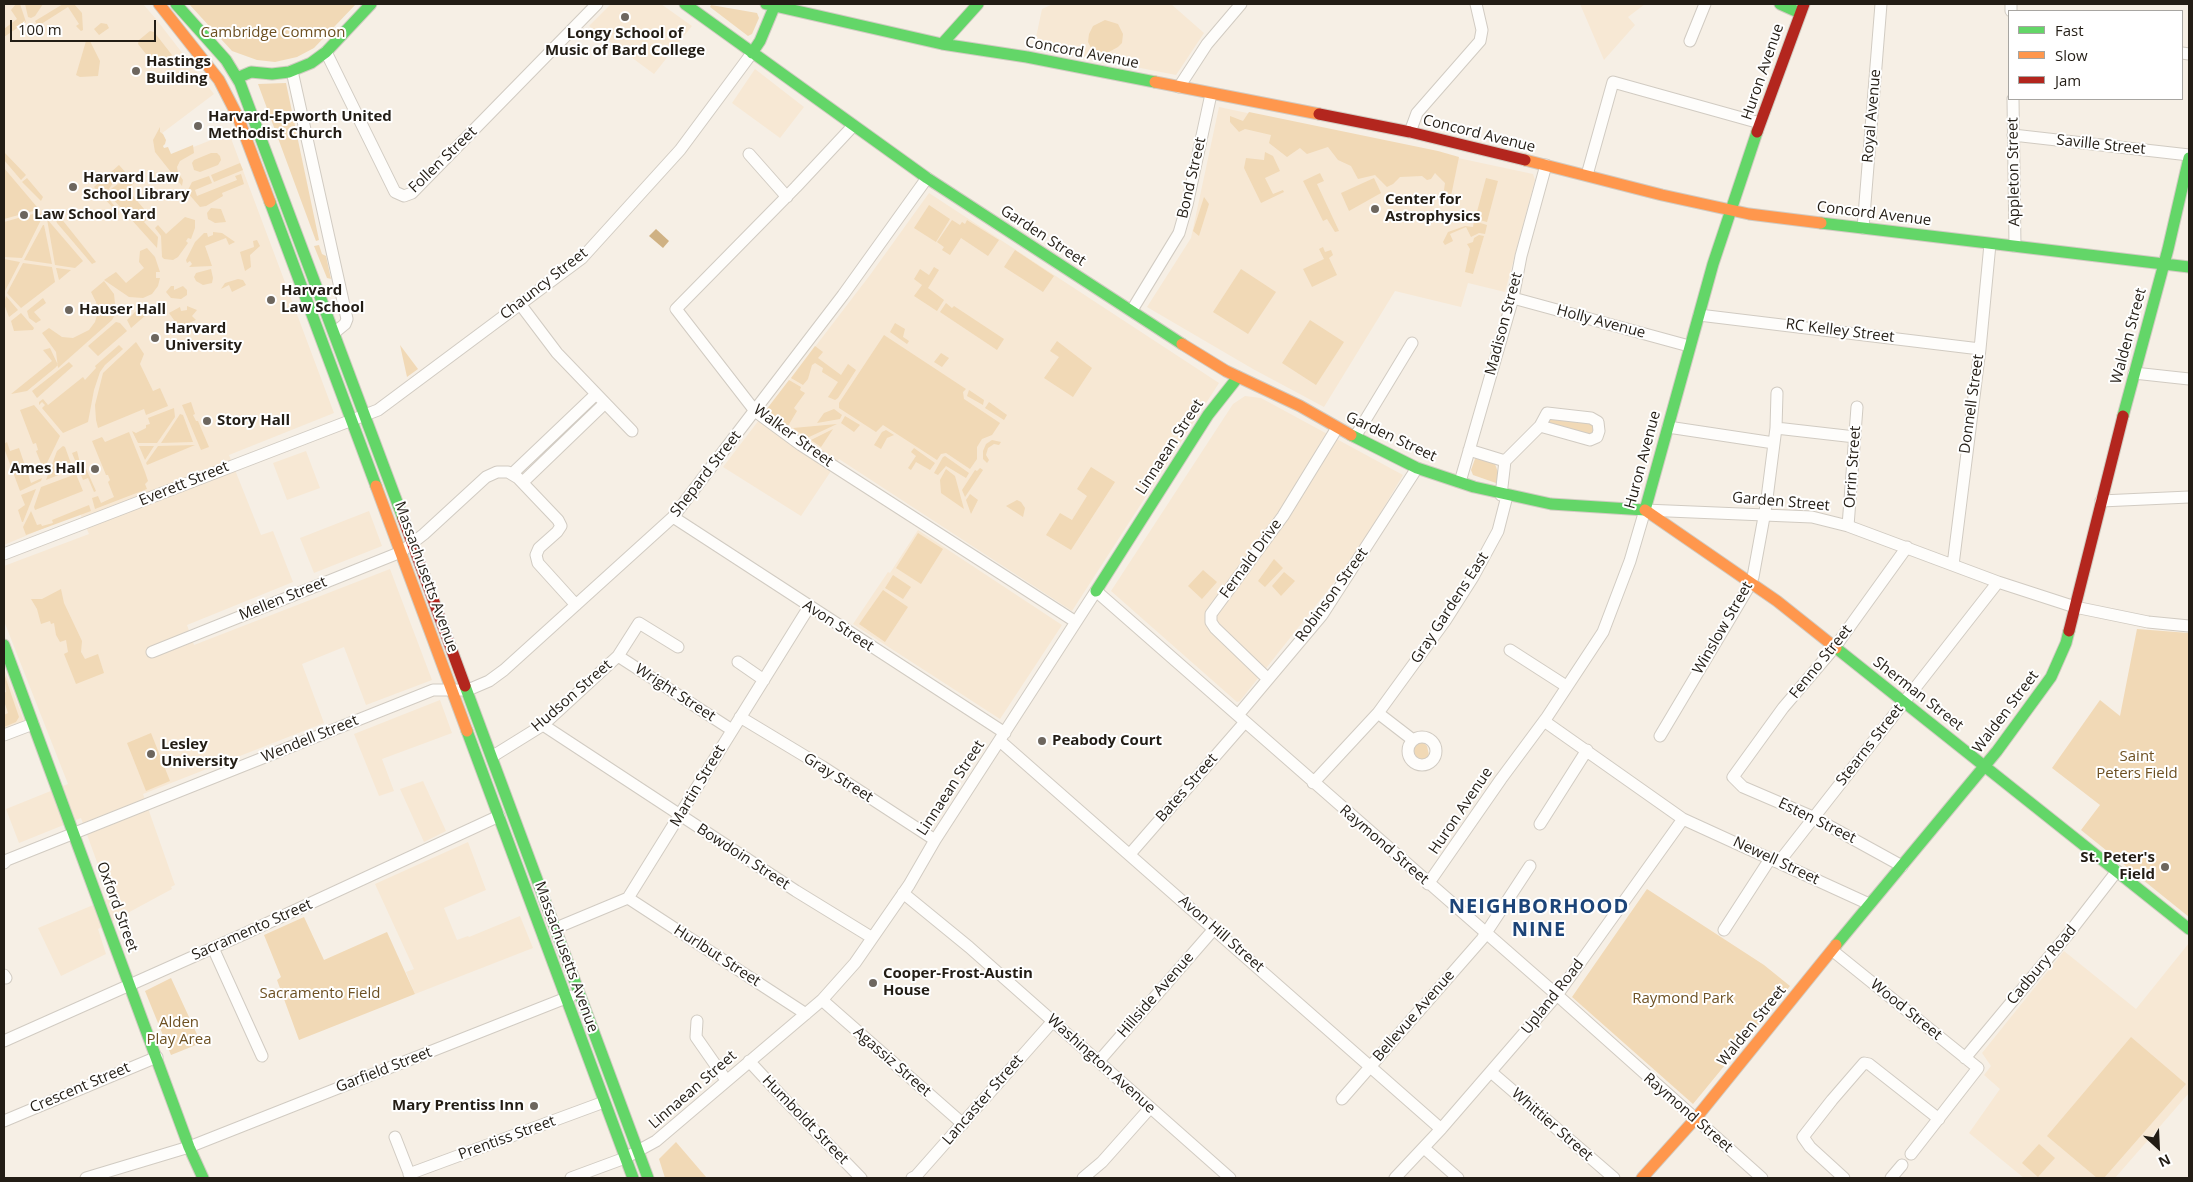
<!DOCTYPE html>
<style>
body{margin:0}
#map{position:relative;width:2193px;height:1182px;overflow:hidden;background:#f6efe5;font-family:"Open Sans",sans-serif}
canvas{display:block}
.frame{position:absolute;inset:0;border:5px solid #231d15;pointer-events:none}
.legend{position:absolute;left:2008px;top:10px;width:175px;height:90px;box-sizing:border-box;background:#fff;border:1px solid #a7a5a1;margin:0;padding:6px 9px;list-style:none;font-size:15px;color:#231d15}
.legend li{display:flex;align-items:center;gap:10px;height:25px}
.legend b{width:25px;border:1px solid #a7a5a1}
.north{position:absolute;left:2133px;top:1122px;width:50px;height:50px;-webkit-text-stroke:4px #fff;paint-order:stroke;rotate:155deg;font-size:14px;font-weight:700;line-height:20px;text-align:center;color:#231d15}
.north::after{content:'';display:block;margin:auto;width:18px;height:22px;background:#231d15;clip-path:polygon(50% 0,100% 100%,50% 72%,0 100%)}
.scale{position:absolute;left:10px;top:20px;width:146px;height:22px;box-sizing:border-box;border:2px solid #231d15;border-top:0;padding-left:6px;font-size:15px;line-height:18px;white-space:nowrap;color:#231d15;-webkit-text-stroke:4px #fff;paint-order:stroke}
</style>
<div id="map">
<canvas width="2193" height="1182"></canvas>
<div class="frame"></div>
<ul class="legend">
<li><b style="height:6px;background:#63d668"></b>Fast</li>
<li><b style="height:6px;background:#ff974d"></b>Slow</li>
<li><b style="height:6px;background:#b3261e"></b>Jam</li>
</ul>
<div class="north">N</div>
<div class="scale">100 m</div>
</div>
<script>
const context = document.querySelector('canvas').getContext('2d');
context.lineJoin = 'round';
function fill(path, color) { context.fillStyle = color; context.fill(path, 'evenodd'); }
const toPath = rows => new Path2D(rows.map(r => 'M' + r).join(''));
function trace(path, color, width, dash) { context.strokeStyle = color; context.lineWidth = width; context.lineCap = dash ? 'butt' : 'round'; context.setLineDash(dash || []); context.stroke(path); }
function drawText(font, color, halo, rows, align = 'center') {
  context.font = font + ' "Open Sans",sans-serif'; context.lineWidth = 4; context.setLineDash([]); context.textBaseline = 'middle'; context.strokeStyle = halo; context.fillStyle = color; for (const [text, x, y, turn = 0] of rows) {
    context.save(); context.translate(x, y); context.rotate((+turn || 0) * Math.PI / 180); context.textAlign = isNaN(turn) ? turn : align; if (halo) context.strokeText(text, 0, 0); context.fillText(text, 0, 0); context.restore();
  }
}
fill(toPath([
 [4,4,143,4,156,19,214,94,157,137,163,159,229,133,334,413,229,455,261,535,273,531,293,582,187,625,194,645,390,569,432,680,366,705,344,647,302,664,324,723,143,794,175,885,171,887,172,889,98,929,106,954,61,976,38,928,110,898,81,818,19,843,6,809,68,784,4,621,4,566,89,534,80,513,4,545],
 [611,4,661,4,692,26,654,74,589,26],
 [1053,4,1171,4,1204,33,1176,75,1034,47,1042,9],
 [1580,4,1645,4,1628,17,1635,25,1604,60],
 [755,69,804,107,780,138,732,103],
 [1219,107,1533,174,1535,180,1505,292,1468,283,1461,307,1395,291,1324,407,1253,369,1147,307,1191,238],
 [929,193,1219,383,1072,611,839,459,801,516,723,467,870,275],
 [1245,396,1261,398,1403,475,1355,556,1240,701,1237,702,1111,591,1233,404],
 [306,451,320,488,287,500,273,463],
 [369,511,382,546,314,573,300,538],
 [918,530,1062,625,1000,719,853,624,888,572,890,573],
 [4,668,24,721,4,729],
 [440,700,452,733,382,759,394,791,379,796,354,734],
 [423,781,446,831,424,842,400,789],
 [468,842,486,890,444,908,457,940,468,936,469,937,520,916,533,948,415,994,406,972,414,969,375,884],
 [2189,943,2189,1093,2115,1178,2024,1178,1969,1133,2000,1089,1984,1075,1991,1066,1982,1053,2064,951,2136,1009]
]), '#f7e8d4');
fill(toPath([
 [16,4,20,4,26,22,4,37,4,29,17,19,11,10],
 [25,4,43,4,35,16,31,18,28,17],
 [63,4,74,4,82,13,83,30,81,31,76,26,79,24,68,7,38,26,35,21],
 [189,4,356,4,314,48,297,57,275,62,257,60,232,51],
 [711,5,757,13,759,18,752,34,748,36,710,7],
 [1105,20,1118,24,1123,34,1122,43,1118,47,1107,53,1092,50,1088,42,1089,34,1093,26],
 [101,23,107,24,109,28,99,35,94,29],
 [150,31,154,32,172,55,160,67,154,64,138,44,139,40],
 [86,41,90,41,100,61,98,76,80,77,76,75],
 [286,83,319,240,316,241,258,84],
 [1249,112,1438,151,1459,157,1451,196,1444,190,1445,183,1435,173,1431,179,1427,180,1422,176,1400,177,1393,184,1387,187,1375,175,1358,179,1351,166,1338,160,1328,147,1307,154,1300,148,1287,157,1269,143,1271,135,1245,129,1239,132,1230,122,1230,116,1243,121],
 [160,127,160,132,163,134,166,140,165,144,163,146,164,148,168,147,171,154,193,145,194,153,180,161,177,167,178,173,183,180,182,186,155,152,153,140],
 [4,152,26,175,21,180,4,160],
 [1265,152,1273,156,1280,171,1265,178,1273,194,1283,190,1284,192,1261,203,1244,168,1246,158,1264,160],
 [211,153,217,153,220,156,221,160,218,165,200,172,194,170,192,163,194,160],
 [240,163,243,170,214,182,211,175],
 [119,165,126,173,114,182,105,194,119,212,119,215,111,210,113,208,94,187],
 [4,168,37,207,37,210,4,219],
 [1320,173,1324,181,1317,184,1339,231,1335,232,1327,219,1323,221,1303,181],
 [241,174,244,184,222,193,223,196,206,206,200,207,187,192,192,182,209,176,212,183,195,190,197,196,237,180,235,176],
 [27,178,43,197,41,201,22,182],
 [130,178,134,183,127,189,150,216,144,222,158,237,157,248,111,197,111,189,122,181],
 [1374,178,1381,193,1349,211,1341,193],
 [1486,178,1498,181,1487,222,1475,219],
 [1204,197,1209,204,1199,236,1193,231],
 [929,205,950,219,936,242,914,228],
 [211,208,221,209,226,222,215,223,208,219,207,213],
 [40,212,42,218,22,258,4,257,4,222],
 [60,217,96,262,92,264,57,223,56,220],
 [185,217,195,220,195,228,191,239,188,238,186,241,188,243,178,257,173,260,164,259,162,257,161,236,155,228,158,225,166,234],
 [47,219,83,261,75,268,55,265],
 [952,220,960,225,962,222,965,224,967,220,999,240,988,256,961,238,950,255,942,250,944,247,937,242],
 [1474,221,1487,225,1485,234,1479,233,1471,237,1466,227,1450,234,1453,241,1445,245,1443,242,1448,232,1465,226,1473,227],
 [43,225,44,225,52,264,24,260],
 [213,232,222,233,235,242,229,245,226,238,205,246,212,266,189,267,192,264,190,261,187,263,186,260,195,242,204,233,207,233,208,237,213,235],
 [1479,235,1484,236,1473,274,1465,272,1470,249,1467,244,1473,242,1474,238],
 [257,240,260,246,250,255,251,267,245,271,240,252,254,247,253,241],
 [319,245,322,254,326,256,331,279,327,278,314,246],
 [1323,247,1325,252,1331,250,1333,255,1329,258,1337,275,1312,287,1303,269,1324,259,1319,249],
 [147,248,155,257,160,272,156,272,156,278,160,278,158,286,152,294,143,298,129,297,104,280,116,272,126,283,144,268,139,262,140,251],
 [1015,250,1054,276,1043,292,1004,267],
 [4,259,20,262,5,291,4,290],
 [23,263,52,267,55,282,21,308,7,293],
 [934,267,939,270,928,288,944,300,937,311,914,296,922,285,914,279,920,269,929,275],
 [56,268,57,268,71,270,59,280],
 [211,269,213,278,212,283,203,285,196,281,194,277,196,273],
 [1241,269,1276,292,1248,334,1213,312],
 [238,279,243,280,246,285,232,292,229,285,221,289,225,283],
 [104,281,114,294,116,313,112,320,58,368,56,352,42,333,49,328,62,337,73,338,89,330,95,322,98,312,96,302,91,292],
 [171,286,174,286,174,290,183,286,187,290,187,295,181,299,171,298,166,292],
 [6,296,18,310,9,317,4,304],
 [43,298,46,303,34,312,41,320,36,323,29,318,27,311],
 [946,303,952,308,954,306,1004,339,997,350,940,312],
 [187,306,197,310,192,316,196,320,179,327,169,313,180,307,181,311,187,310],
 [138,309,146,315,131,328,127,320],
 [21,313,34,328,33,330,14,331,11,321],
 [1310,320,1344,342,1316,385,1282,363],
 [116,322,120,323,127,331,98,356,88,346],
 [895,323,905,329,903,337,909,341,907,344,890,332],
 [884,335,966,389,963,392,964,399,1000,423,992,435,982,439,977,447,977,459,970,469,946,453,941,454,937,460,883,425,876,432,839,408,839,403],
 [1057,341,1092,368,1073,397,1044,378,1059,357,1050,351],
 [136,342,144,354,140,364,153,391,160,388,168,406,146,415,144,409,98,428,96,420,95,405,103,373],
 [119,345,123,349,105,365,100,372,94,390,88,422,63,433,42,408,45,405,42,402,39,405,39,402,43,399,48,405,83,377,85,380,96,368,95,366],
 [400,345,418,369,407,377],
 [815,346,823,352,818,358,841,375,848,364,856,370,838,398,835,400,828,397,838,382,822,372,823,368,815,363,812,365,808,379,803,385,791,378],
 [50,348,58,365,55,368,27,391,11,394,52,361,43,350],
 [941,353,949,358,942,367,934,362],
 [69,362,73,366,37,398,32,391],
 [789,380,801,387,800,390,805,393,794,408,797,411,788,426,766,410],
 [969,390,984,400,983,405,967,396],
 [191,402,195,414,193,415,196,421,198,421,209,447,201,450,182,405],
 [989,402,1007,415,1004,420,985,408],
 [34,405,60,436,45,467,42,466,36,451,38,450,36,443,33,444,20,410],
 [174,408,175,417,157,443,138,443,132,431,136,433,146,428,146,425,150,424,148,418],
 [834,409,842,415,840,419,817,423,824,413],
 [180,414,183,415,193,442,161,443],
 [845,416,860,425,854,432,841,423],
 [1547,416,1592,421,1595,430,1592,434,1583,436,1546,423],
 [837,424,807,438,793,428],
 [833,429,821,447,811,440],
 [886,430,894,435,887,438,881,449,874,445,882,432],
 [129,432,145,472,148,481,145,484,147,489,95,509,92,498,98,496,101,503,114,497,108,482,110,480,108,475,106,475,92,441,102,437,105,442],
 [992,440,1001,442,999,445,994,444,988,448,986,455,989,460,987,463,983,459,983,451,986,444],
 [7,442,10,451,19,448,31,483,42,478,41,481,20,491,4,448,4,444],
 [195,445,147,465,146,463,158,446],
 [63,446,65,447,73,469,46,480,57,451],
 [139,446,154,446,145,460],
 [914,448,935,463,930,470,916,462,911,470,908,468,916,456,911,452],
 [77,451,80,463,83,462,96,491,94,492,88,478,83,480,72,453],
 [945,456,969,473,966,478,946,466,938,475,934,473,943,457],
 [1476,456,1495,464,1499,475,1496,483,1473,475,1471,470],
 [1091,467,1115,482,1071,550,1046,535,1060,513,1072,520,1087,496,1077,489],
 [980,468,983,470,965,497,962,490,975,470,977,471],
 [946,469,955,476,964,509,941,493,940,480],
 [76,474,83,491,35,510,34,507,41,487],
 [36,489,23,522,22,522,18,510,25,505,21,495],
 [970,494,978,500,971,514,966,500],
 [1017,500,1021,502,1025,508,1023,517,1006,506],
 [89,505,91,511,26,535,23,527,31,511,37,525,41,524,42,526,53,523,52,520],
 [918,533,943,549,921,584,896,568],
 [1274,559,1283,568,1265,587,1258,581],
 [1203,570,1217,582,1202,599,1188,586],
 [1284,572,1295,581,1281,596,1272,586],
 [893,575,911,587,903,599,885,588],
 [61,589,64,603,82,641,81,652,85,659,98,654,104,673,76,684,64,654,68,652,66,640,60,642,56,635,54,623,51,624,50,621,41,624,37,609,31,599,42,599],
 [883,590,908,607,885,642,859,624],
 [2137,629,2189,633,2189,917,2081,830,2100,805,2052,768,2100,700,2120,716],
 [4,673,19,717,16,722,4,727,4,715,8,713,4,701,4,693,6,692],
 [151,733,170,781,146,791,127,743],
 [1422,741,1427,746,1429,755,1427,761,1418,763,1414,759,1412,747,1415,743],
 [1647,889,1764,965,1790,986,1693,1104,1572,997],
 [304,917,324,960,387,932,415,994,299,1040,277,980,281,977,264,935],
 [171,978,201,1043,171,1055,145,991],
 [2131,1037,2186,1084,2104,1178,2097,1178,2047,1136],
 [676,1142,706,1177,703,1178,665,1178,659,1159],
 [2039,1144,2055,1158,2038,1177,2022,1163]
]), '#f1d9b6');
fill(toPath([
 [656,229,669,241,663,248,649,236]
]), '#cfb183');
const street = toPath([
 [2011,11,2011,4],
 [1690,41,1705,4],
 [326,52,395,192,404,196,412,193,597,4],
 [2182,53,2189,54],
 [292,71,347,319,345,324,334,333],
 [1179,87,1207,44,1241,4],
 [2013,99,2015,246],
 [853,126,796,187,676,309,755,411,801,445,1076,622],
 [1410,132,1417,113,1480,41,1482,30,1476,4],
 [2013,135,2189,155],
 [749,154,787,197],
 [1587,175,1613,82,1760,123],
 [1863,228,1881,4],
 [1513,298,1689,346],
 [520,304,557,353,632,431],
 [1132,310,1179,233,1187,205,1211,94],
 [1699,315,1980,349],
 [2134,373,2189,379],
 [1668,427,1774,443],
 [1776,428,1855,437],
 [1355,437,1412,343],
 [1469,450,1505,461],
 [512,474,595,395],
 [523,482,604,404],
 [1460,482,1513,298,1521,256,1546,165],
 [1501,495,1505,461,1540,426,1547,413,1591,418,1598,422,1599,431,1597,437,1590,440,1540,426],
 [2101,501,2189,497],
 [673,517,1005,733],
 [1848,526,1857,407],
 [4,554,378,410,582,258,680,150,752,53],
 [1953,565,1980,349,1990,244],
 [1510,650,1566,686],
 [152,652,401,552,424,534,486,477,497,472,508,472,518,478,558,520,561,526,557,532,539,548,536,555,538,563,576,605],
 [618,656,732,730],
 [738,662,764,680],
 [1268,679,1215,628,1211,622,1211,614,1283,516,1337,428],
 [1378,713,1413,740],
 [1238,715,1322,615,1417,468],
 [740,717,823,767,935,840],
 [1544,721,1683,819,1869,904],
 [543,725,796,891,871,937],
 [4,735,33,724],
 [1660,736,1747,590,1753,577,1766,506,1776,428,1777,393],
 '1408 751a14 14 0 1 1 28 0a14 14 0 1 1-28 0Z',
 [1000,741,1441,1129],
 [493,756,543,725,618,656,639,623,678,647],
 [1313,783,1378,713,1445,621,1473,577,1498,531,1507,496],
 [1540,824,1587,750],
 [1130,854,1245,722],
 [1779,862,1998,582],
 [4,863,7,860,433,690,468,690,489,681,504,670,673,517,843,295,927,178],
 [1902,866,1813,817,1743,787,1733,777,1783,708,1835,647,1907,547],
 [1428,884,1501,779,1547,717,1603,632,1630,561,1645,510,1812,517,1848,526,1998,582,2075,607,2148,622,2189,626],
 [903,893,969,947,1230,1178],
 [628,898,806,1014],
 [556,928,628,898,809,607],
 [1724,930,1770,859],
 [213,948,262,1056],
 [1833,951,1978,1068,1911,1154],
 [4,975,6,978],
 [822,1000,963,1124],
 [697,1021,696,1037,726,1080],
 [4,1041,244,934,499,816],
 [1965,1058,2069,933,2117,871],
 [749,1061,787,1102,861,1178],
 [1099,1061,1214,929],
 [1491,1072,1614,1178],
 [1342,1099,1482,939,1530,866],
 [4,1121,157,1057],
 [395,1137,411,1178],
 [1424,1148,1458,1178],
 [409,1174,604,1102],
 [86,1178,189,1147,571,996],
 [571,1178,625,1158,656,1141,822,1000,855,963,909,885,935,840,1096,591,1557,995,1762,1178],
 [912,1178,916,1176,1053,1021],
 [1083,1178,1102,1162,1150,1108],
 [1395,1178,1441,1129,1557,995,1683,819],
 [1844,1178,1810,1147,1803,1137,1832,1100,1864,1063,1869,1064,1939,1119],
 [1891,1178,1902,1165]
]);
const fast = toPath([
 [176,4,226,60,240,83,403,518],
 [685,4,927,178,1182,344],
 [766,4,942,44,1027,57,1155,82],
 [1780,4,1800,13],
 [942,44,978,4],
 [752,53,760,41,775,5],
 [237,78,251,72,272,74,289,72,311,63,326,52,371,4],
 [270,202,376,486],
 [1821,223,2189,267],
 [2123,416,2168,249,2189,158],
 [1351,435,1417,468,1474,487,1551,504,1645,510],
 [1645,510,1713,264,1757,132],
 [1096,591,1208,415,1238,377],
 [4,645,189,1147,203,1178],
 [1836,648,2189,929],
 [465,686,648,1178],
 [467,731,633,1178],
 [1836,945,1997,751,2051,677,2066,643,2069,631]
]);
const slow = toPath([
 [159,4,219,80,238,117,270,202],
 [1155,82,1319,114],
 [1525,160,1662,195,1749,214,1821,223],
 [1182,344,1226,371,1300,406,1351,435],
 [376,486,467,731],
 [1645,510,1777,601,1836,648],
 [1642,1178,1696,1118,1836,945]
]);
const jam = toPath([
 [1319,114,1410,132,1525,160],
 [1757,132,1804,4],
 [403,518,465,686],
 [2069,631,2123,416]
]);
trace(street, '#d1cbc2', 13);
trace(fast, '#d1cbc2', 13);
trace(slow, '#d1cbc2', 13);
trace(jam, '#d1cbc2', 13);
trace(street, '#fefdfb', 11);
trace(fast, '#63d668', 11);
trace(slow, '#ff974d', 11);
trace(jam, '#b3261e', 11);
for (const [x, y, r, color] of [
 [625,17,5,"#6d665e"],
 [136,71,5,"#6d665e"],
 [198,126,5,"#6d665e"],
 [73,187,5,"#6d665e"],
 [1375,209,5,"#6d665e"],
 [24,215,5,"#6d665e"],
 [271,300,5,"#6d665e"],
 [69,310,5,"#6d665e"],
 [155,338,5,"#6d665e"],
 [207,421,5,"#6d665e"],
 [95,469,5,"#6d665e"],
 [1042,741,5,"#6d665e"],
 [151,754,5,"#6d665e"],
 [2165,867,5,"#6d665e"],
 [873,983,5,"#6d665e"],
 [534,1106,5,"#6d665e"]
]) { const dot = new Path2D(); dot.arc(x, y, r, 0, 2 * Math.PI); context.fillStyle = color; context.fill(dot); trace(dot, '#fff', 2); }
drawText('15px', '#6d5022', '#fff', [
 ["Cambridge Common",273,33],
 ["Saint",2137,757],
 ["Peters Field",2137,774],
 ["Sacramento Field",320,994],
 ["Raymond Park",1683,999],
 ["Alden",179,1023],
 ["Play Area",179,1040]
]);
drawText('bold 15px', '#231d15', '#fff', [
 ["Longy School of",625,34,"center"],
 ["Music of Bard College",625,51,"center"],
 ["Hastings",146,62],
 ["Building",146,79],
 ["Harvard-Epworth United",208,117],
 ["Methodist Church",208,134],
 ["Harvard Law",83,178],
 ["School Library",83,195],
 ["Center for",1385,200],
 ["Astrophysics",1385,217],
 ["Law School Yard",34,215],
 ["Harvard",281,291],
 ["Law School",281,308],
 ["Hauser Hall",79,310],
 ["Harvard",165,329],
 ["University",165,346],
 ["Story Hall",217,421],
 ["Ames Hall",85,469,"right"],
 ["Peabody Court",1052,741],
 ["Lesley",161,745],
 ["University",161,762],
 ["St. Peter's",2155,858,"right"],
 ["Field",2155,875,"right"],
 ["Cooper-Frost-Austin",883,974],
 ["House",883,991],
 ["Mary Prentiss Inn",524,1106,"right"]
], 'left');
drawText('15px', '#231d15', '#fff', [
 ["Concord Avenue",1082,53,11],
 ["Huron Avenue",1763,72,-71],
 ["Royal Avenue",1872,116,-85],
 ["Concord Avenue",1479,134,14],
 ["Saville Street",2101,145,6],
 ["Follen Street",443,160,-44],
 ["Appleton Street",2014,172,-91],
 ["Bond Street",1192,178,-77],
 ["Concord Avenue",1874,214,7],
 ["Garden Street",1043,236,33],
 ["Chauncy Street",544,284,-38],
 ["Holly Avenue",1601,322,15],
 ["Madison Street",1504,324,-75],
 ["RC Kelley Street",1840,331,7],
 ["Walden Street",2129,336,-75],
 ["Donnell Street",1972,404,-82],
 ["Walker Street",793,436,36],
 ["Garden Street",1391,437,25],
 ["Linnaean Street",1170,447,-57],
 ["Huron Avenue",1643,460,-75],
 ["Orrin Street",1853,467,-86],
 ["Shepard Street",706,474,-52],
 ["Everett Street",184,484,-22],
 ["Garden Street",1781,502,5],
 ["Fernald Drive",1251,559,-54],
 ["Massachusetts Avenue",426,577,70],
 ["Robinson Street",1332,595,-54],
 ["Mellen Street",283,599,-22],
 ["Gray Gardens East",1450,608,-57],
 ["Avon Street",838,626,33],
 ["Winslow Street",1723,628,-60],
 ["Fenno Street",1821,662,-51],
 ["Wright Street",675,693,33],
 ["Sherman Street",1918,694,38],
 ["Hudson Street",572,696,-41],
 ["Walden Street",2006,712,-53],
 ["Wendell Street",310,739,-22],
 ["Stearns Street",1870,745,-52],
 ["Gray Street",838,778,32],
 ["Martin Street",698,786,-59],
 ["Linnaean Street",951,788,-57],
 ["Bates Street",1187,788,-49],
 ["Huron Avenue",1461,811,-56],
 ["Esten Street",1817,821,26],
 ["Raymond Street",1384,845,41],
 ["Bowdoin Street",743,857,33],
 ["Newell Street",1776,861,25],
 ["Oxford Street",117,907,70],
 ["Sacramento Street",252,930,-24],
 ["Avon Hill Street",1221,934,41],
 ["Hurlbut Street",717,956,33],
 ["Massachusetts Avenue",566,957,70],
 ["Cadbury Road",2042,965,-50],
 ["Hillside Avenue",1156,995,-49],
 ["Upland Road",1553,997,-52],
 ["Wood Street",1906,1010,39],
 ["Bellevue Avenue",1414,1016,-49],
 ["Walden Street",1752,1026,-51],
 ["Agassiz Street",892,1062,41],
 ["Washington Avenue",1101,1064,42],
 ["Garfield Street",384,1070,-21],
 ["Crescent Street",80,1088,-23],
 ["Linnaean Street",693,1090,-41],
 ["Lancaster Street",983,1100,-49],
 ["Raymond Street",1688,1113,41],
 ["Humboldt Street",805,1120,46],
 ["Whittier Street",1552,1125,41],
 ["Prentiss Street",507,1138,-20]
]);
context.letterSpacing = '1px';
drawText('bold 20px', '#1c4478', '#fff', [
 ["NEIGHBORHOOD",1539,907],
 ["NINE",1539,930]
]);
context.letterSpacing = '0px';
</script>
